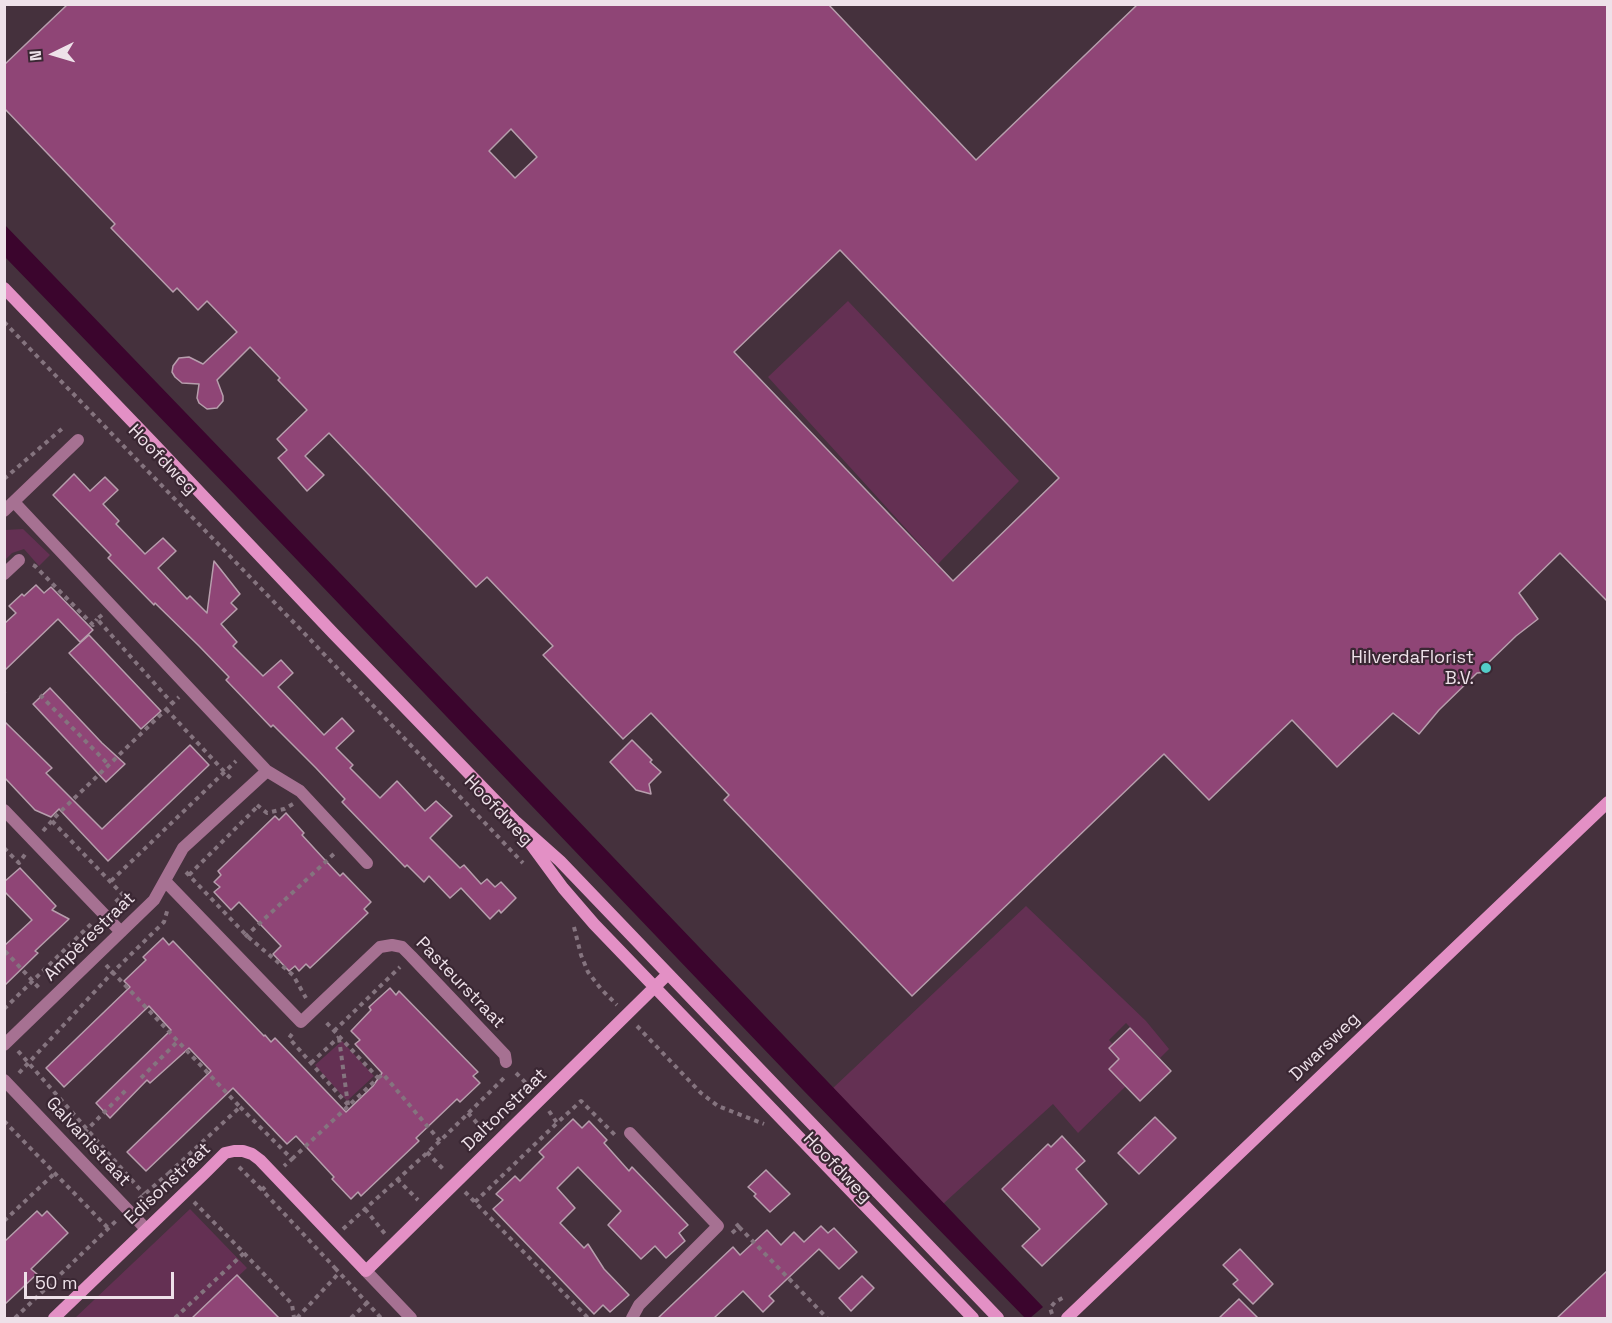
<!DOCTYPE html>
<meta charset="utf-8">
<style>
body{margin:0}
#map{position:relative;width:1612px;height:1323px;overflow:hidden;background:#45313d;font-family:"Space Grotesk",sans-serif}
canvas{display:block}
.frame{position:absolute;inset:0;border:6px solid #eee1e9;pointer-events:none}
.north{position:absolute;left:24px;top:24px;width:60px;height:60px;-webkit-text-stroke:4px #3a2733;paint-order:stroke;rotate:265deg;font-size:16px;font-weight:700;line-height:24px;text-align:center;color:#eee1e9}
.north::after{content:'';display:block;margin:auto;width:21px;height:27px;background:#eee1e9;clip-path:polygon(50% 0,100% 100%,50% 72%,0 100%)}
.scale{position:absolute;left:24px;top:1272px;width:150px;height:27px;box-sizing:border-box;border:3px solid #eee1e9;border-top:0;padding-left:8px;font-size:18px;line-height:21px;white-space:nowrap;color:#eee1e9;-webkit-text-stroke:4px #3a2733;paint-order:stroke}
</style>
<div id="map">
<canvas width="1612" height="1323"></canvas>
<div class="frame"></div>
<div class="north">N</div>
<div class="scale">50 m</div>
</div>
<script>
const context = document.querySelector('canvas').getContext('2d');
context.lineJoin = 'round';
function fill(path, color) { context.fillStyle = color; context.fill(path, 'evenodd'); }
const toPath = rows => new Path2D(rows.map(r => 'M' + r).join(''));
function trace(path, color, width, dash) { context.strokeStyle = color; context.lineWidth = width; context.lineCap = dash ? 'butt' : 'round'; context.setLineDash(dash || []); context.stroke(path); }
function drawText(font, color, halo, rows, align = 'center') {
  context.font = font + ' "Space Grotesk",sans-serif'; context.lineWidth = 4.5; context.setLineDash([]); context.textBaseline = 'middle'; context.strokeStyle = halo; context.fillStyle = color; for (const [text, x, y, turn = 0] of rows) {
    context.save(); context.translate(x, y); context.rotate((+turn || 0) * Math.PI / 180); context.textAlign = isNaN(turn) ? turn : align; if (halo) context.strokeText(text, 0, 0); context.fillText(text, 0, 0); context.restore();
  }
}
fill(toPath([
 [848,301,1019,481,938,564,768,377],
 [23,529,50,555,39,566,24,549,12,553,5,560,5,530],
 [1026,906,1146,1021,1169,1049,1160,1058,1126,1023,1109,1040,1123,1055,1127,1085,1078,1133,1053,1104,943,1204,833,1088],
 [342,1041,374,1076,347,1101,315,1065],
 [190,1209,247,1268,194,1318,75,1318]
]), '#643053');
fill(toPath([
 [4,224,570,812,1043,1307,1030,1318,1025,1318,803,1090,235,495,5,257]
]), '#3b052d');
const building = toPath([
 [68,4,828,4,976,160,1138,4,1608,4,1608,602,1560,553,1519,593,1538,619,1516,636,1488,663,1489,672,1477,673,1439,710,1419,734,1393,713,1337,767,1292,720,1209,800,1164,754,912,996,724,800,729,795,651,713,623,739,543,655,553,646,487,577,476,587,329,433,305,456,324,475,307,491,278,458,287,450,277,439,307,410,278,380,280,378,250,347,217,380,223,396,223,401,217,408,207,409,199,403,197,398,199,384,182,383,175,377,172,372,173,366,179,358,189,357,203,364,237,332,207,301,198,310,177,288,173,292,111,228,115,224,4,108,4,65,68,4],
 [511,129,537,157,515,178,489,151,511,129],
 [840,250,1059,478,953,581,734,352,840,250],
 [74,474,90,491,105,477,118,490,103,504,119,521,116,524,145,554,163,538,176,551,158,568,187,599,190,596,207,613,214,561,240,594,231,603,237,609,221,624,237,642,233,646,263,676,281,660,293,673,278,687,324,735,342,718,354,731,336,748,353,765,350,768,380,798,397,781,425,811,436,801,452,816,430,838,460,868,464,865,481,884,487,879,495,887,501,882,516,898,501,913,499,910,490,919,461,888,450,898,429,876,424,882,407,865,405,867,342,802,345,799,316,768,273,725,271,727,226,680,229,677,199,646,155,603,154,605,108,558,111,555,53,495,74,474],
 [36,585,44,593,51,587,93,630,80,642,58,619,4,671,4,624,16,613,9,606,22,594,24,596,36,585],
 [89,635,161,711,141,729,69,653,89,635],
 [50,688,102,743,125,764,106,782,33,704,50,688],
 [4,721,52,768,46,773,102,829,190,745,209,765,108,861,59,809,51,817,35,810,4,777,4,721],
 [632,740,652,760,650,762,661,772,649,784,651,794,636,790,610,762,632,740],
 [286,813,304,833,302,835,324,859,340,876,343,873,371,902,364,909,368,913,327,952,310,968,306,964,299,971,295,966,289,971,273,954,281,946,239,902,231,910,214,892,220,887,214,882,221,875,218,871,275,816,279,820,286,813],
 [20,868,56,906,52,910,69,919,35,951,38,953,4,986,4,946,32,920,4,891,4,882,20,868],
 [163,938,169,945,173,941,264,1036,265,1035,271,1042,275,1038,346,1112,373,1086,382,1073,355,1044,360,1040,351,1031,371,1010,369,1007,390,988,396,995,399,991,478,1072,473,1076,480,1083,460,1102,457,1099,416,1138,419,1141,361,1196,358,1192,351,1199,332,1179,334,1177,296,1136,287,1144,233,1088,146,1171,127,1152,211,1071,189,1048,150,1083,147,1080,110,1118,96,1103,171,1030,149,1006,64,1087,46,1068,130,987,124,981,146,960,143,957,163,938],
 [1130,1028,1171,1071,1140,1101,1109,1069,1119,1059,1109,1048,1130,1028],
 [1155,1117,1176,1138,1139,1174,1118,1153,1155,1117],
 [573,1119,582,1128,589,1121,607,1140,604,1143,629,1171,632,1167,688,1225,679,1233,685,1241,666,1258,655,1246,641,1259,608,1225,621,1211,578,1167,557,1188,575,1208,560,1223,584,1248,588,1244,604,1269,629,1295,610,1312,603,1305,594,1314,493,1209,503,1200,496,1194,515,1176,520,1181,544,1157,539,1152,573,1119],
 [1062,1136,1085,1161,1076,1169,1107,1204,1042,1266,1022,1246,1040,1229,1002,1189,1048,1144,1051,1147,1062,1136],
 [766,1170,790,1194,770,1212,754,1196,756,1194,748,1187,766,1170],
 [37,1211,42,1216,47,1211,68,1233,31,1269,37,1274,4,1305,4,1242,37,1211],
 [821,1226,828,1233,834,1228,857,1252,839,1269,819,1249,769,1296,774,1301,763,1312,743,1291,714,1318,658,1318,733,1247,740,1255,767,1230,781,1245,794,1232,804,1242,821,1226],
 [1240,1249,1273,1284,1253,1304,1233,1284,1238,1280,1223,1265,1240,1249],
 [1608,1270,1608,1318,1557,1318,1608,1270],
 [237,1275,279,1318,192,1318,237,1275],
 [862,1276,874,1288,851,1311,839,1298,862,1276],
 [1239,1299,1258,1318,1219,1318,1239,1299]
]);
fill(building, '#8f4576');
trace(building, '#b79ead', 1.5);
trace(toPath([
 [4,322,302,631,523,863],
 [4,479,64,427],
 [33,565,35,566,93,625,97,619],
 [102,615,97,619,172,703],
 [4,693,5,694],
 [40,695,109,765],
 [166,709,233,781],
 [257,805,267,813,284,809,293,804],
 [52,821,123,895,113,904],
 [43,831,58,814,179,697],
 [4,848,19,863,26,853],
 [186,872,247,936,293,975,306,998],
 [189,875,258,806],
 [111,881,236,761],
 [574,927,581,955,588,972,601,989,617,1005],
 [245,937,336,852],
 [5,951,40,989],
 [106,965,240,1107,169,1173],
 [4,1009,92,923],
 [637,1026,701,1093,718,1106,764,1124],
 [334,1031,400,967],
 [292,1034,289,1038,348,1105],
 [339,1038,348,1105],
 [18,1051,144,1194],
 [311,1063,339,1037],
 [19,1073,113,972,164,922,168,908],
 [516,1073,532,1089],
 [141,1078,178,1041],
 [378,1078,383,1074,440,1141],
 [240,1107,292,1159,284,1166],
 [549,1111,557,1123,581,1101,615,1135],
 [468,1113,485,1132],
 [4,1121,108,1228],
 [78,1139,127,1089],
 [427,1152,445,1171],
 [292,1159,378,1078,324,1020],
 [239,1167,262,1190],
 [397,1179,418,1200],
 [265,1187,262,1190,335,1268,338,1265],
 [465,1192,588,1318],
 [139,1199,169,1173,175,1181],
 [475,1202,557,1123],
 [365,1209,385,1234],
 [4,1221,55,1173],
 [739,1227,827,1318],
 [343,1229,440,1141,504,1078],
 [732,1233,739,1227,734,1221],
 [244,1253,292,1304,294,1318],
 [335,1268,381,1318],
 [1052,1314,1050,1308,1055,1302,1066,1296],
 [15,1318,118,1219],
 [175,1318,244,1253,194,1202],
 [297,1318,339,1273],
 [351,1318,368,1302]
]), '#85747f', 4, [4.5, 4.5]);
trace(toPath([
 [14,502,267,771,300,791,367,863],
 [4,511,78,440],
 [4,574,19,560],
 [4,810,121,932],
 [165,881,301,1022,380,947,392,945,402,947,411,956,505,1055,506,1062],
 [4,1045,154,900,183,848,267,771],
 [4,1080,146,1229],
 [630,1133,718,1226,639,1305,632,1318],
 [366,1271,411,1318]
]), '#a67192', 12);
trace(toPath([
 [4,288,152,442,333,633,515,821,560,861,998,1318],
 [527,839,563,888,594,924,973,1318],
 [54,1318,205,1173,225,1153,234,1151,243,1151,252,1154,260,1160,366,1271,668,974],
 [1067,1318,1608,802]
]), '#e390c5', 12);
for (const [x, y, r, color] of [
 [1486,668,6,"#53cdc9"]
]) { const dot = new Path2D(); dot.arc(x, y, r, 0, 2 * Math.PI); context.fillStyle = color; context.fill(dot); trace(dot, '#3a2733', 2); }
drawText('18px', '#eee1e9', '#3a2733', [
 ["Hoofdweg",162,460,46],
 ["Hoofdweg",498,811,46],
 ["Ampèrestraat",90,937,-44],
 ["Pasteurstraat",460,983,46],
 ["Dwarsweg",1325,1047,-44],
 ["Daltonstraat",505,1110,-44],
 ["Galvanistraat",88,1142,47],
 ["Hoofdweg",837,1168,46],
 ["Edisonstraat",168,1184,-43]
]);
drawText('18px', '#eee1e9', '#3a2733', [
 ["HilverdaFlorist",1474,658],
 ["B.V.",1474,679]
], 'right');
</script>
